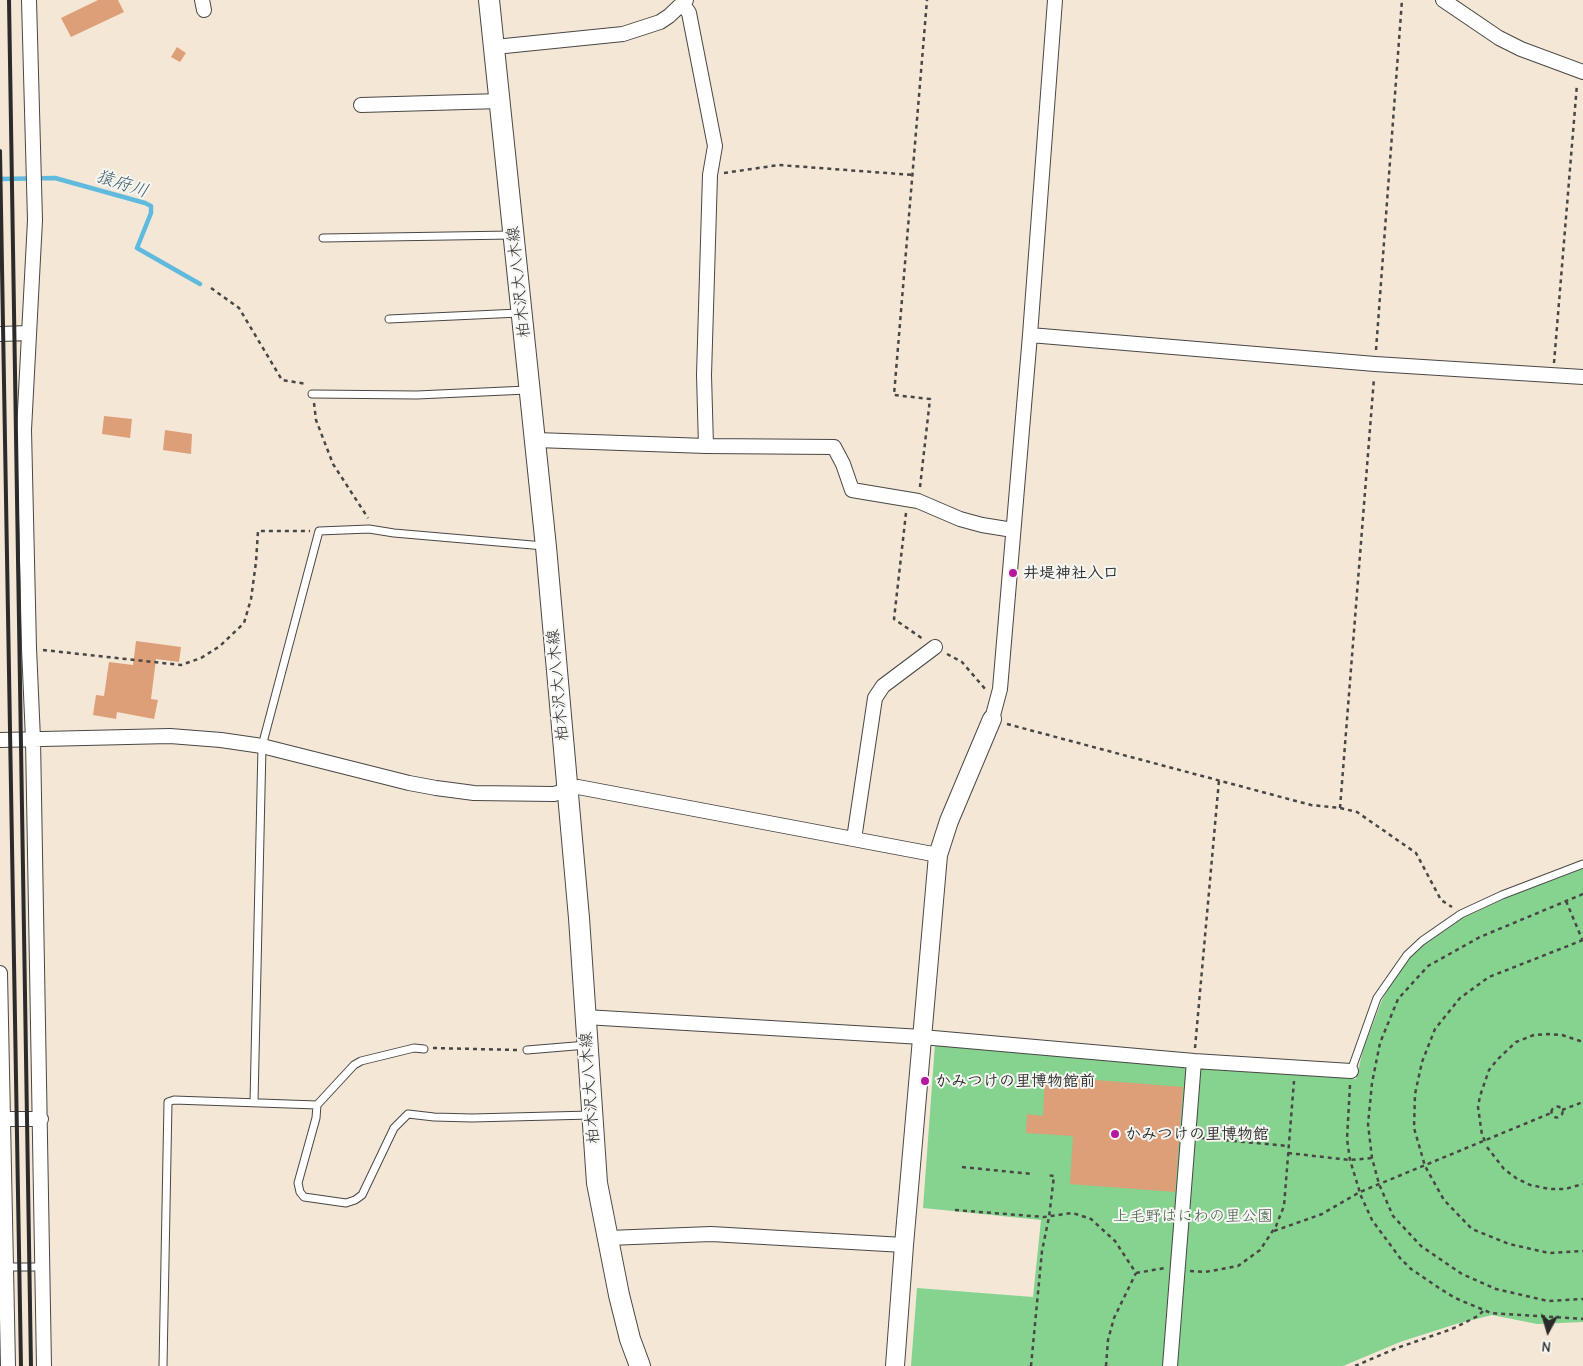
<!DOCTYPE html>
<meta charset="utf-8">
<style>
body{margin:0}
#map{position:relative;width:1583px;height:1366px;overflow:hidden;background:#f4e7d6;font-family:"Comic Neue",sans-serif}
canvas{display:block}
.north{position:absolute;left:1523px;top:1306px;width:50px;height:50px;-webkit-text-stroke:4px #f6f6f2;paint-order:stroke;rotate:186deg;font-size:14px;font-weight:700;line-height:20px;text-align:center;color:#2b2b2b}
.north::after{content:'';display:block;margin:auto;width:18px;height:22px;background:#2b2b2b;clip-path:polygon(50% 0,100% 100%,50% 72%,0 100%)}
</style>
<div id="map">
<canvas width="1583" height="1366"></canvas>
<div class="north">N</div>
</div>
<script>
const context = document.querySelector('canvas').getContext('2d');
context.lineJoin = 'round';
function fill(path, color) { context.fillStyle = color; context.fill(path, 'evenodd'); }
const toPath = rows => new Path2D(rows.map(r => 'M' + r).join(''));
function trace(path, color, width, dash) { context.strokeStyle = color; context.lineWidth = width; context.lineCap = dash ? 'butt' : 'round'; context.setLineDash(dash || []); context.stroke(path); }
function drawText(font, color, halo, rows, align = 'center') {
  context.font = font + ' "Comic Neue","Klee One",sans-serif'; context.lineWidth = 4; context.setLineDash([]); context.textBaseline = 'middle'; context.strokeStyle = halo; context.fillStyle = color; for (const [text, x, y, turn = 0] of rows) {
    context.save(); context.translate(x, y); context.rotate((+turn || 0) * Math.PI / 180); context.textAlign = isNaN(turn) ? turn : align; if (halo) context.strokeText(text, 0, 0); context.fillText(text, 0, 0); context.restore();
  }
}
fill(toPath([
 [1583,868,1583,1322,1537,1324,1492,1315,1456,1324,1400,1342,1343,1366,911,1366,917,1288,1033,1297,1041,1220,923,1208,935,1044,1356,1079,1363,1050,1382,1000,1396,974,1409,958,1425,944,1463,918,1506,898]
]), '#86d28f');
trace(toPath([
 [0,179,55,178,145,203,151,206,151,213,137,248,200,284]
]), '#60bade', 4.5);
fill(toPath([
 [98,0,118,0,124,12,71,37,61,18],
 [177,47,186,53,180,62,171,57],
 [104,416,132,419,130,438,102,434],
 [165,430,192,434,191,454,163,450],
 [136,641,181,647,179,662,156,659,151,699,158,700,154,719,117,712,116,719,93,715,96,695,104,696,109,662,133,665],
 [1045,1076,1183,1087,1175,1192,1070,1184,1073,1136,1026,1133,1027,1114,1043,1116]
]), '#dd9f77');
const service = toPath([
 [323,238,512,235],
 [389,319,519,313],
 [312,394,417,395,527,390],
 [424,1049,414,1048,361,1061,354,1065,317,1105,316,1118,298,1183,300,1192,304,1197,346,1203,355,1200,362,1195,394,1128,408,1114,434,1117,472,1118,591,1115],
 [527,1050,587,1045],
 [1351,1071,1377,998,1407,955,1422,941,1461,914,1502,895,1583,864],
 [254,1102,262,746,319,531,369,529,394,533,544,546],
 [7,1267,41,1267],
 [163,1366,168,1102,174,1100,317,1105]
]);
const minor = toPath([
 [29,0,35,220,24,430,29,648,33,739,44,1366],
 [202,0,204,10],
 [1443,0,1499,38,1521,49,1583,72],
 [683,4,689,13,715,146,710,175,704,375,706,446],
 [495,47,623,34,660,22,669,16,686,0],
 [361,105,501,101],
 [0,334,28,333],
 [1030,335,1375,364,1583,377],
 [536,440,706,446,834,447,843,464,852,490,918,501,960,519,982,525,1013,530],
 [992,719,1000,689,1030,335,1055,0],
 [0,740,170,736,221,740,262,746,409,783,436,788,474,793,554,794,578,787,938,855],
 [854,839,875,698,883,686,935,647],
 [0,973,8,1366],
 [585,1017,922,1037,1194,1061,1351,1071],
 [0,1119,41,1119],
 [608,1238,711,1234,904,1245],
 [1170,1366,1194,1061]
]);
const tertiary = toPath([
 [895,1366,904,1245,938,855,949,821,992,719]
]);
const secondary = toPath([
 [489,0,546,547,579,918,597,1183,619,1295,630,1339,640,1366]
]);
trace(service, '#494745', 9);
trace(minor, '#494745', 16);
trace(tertiary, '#494745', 20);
trace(secondary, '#494745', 22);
trace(toPath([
 [724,173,779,165,913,175],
 [211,288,239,308,282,380,307,384],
 [1376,350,1402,0],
 [1554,363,1577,84],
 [314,403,316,420,333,464,368,518],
 [920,487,930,399,894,395,927,0],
 [906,513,894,619,923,639],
 [43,650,181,665,201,658,220,646,244,623,251,599,256,562,258,531,310,531],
 [947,654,962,662,986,690],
 [1007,724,1311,805,1340,808,1357,812,1416,853,1441,900,1452,907],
 [1340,808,1374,378],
 [1583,894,1480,937,1428,966,1398,999,1380,1043,1372,1083,1368,1124,1372,1158,1379,1184,1393,1216,1421,1246,1462,1274,1496,1289,1548,1301,1583,1299],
 [1566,901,1582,939],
 [1583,940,1489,977,1460,998,1435,1029,1422,1062,1415,1094,1414,1128,1425,1166,1444,1200,1472,1229,1509,1244,1549,1253,1583,1251],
 [433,1048,518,1050],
 [1195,1048,1219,780],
 [1350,1085,1347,1139,1350,1160,1361,1196,1372,1220,1400,1258,1411,1269,1439,1288,1455,1298,1491,1313,1583,1319],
 '1551.5 1112a5.5 5.5 0 1 1 11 0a5.5 5.5 0 1 1-11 0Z',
 [1562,1110,1583,1102],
 [1201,1138,1288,1146],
 [1485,1141,1482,1135,1478,1107,1480,1096,1489,1070,1497,1060,1516,1042,1534,1035,1548,1034,1562,1035,1583,1042],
 [1487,1147,1504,1169,1516,1178,1530,1185,1550,1189,1565,1189,1583,1184],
 [1288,1153,1350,1160,1372,1158],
 [962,1167,1032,1174],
 [955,1210,1044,1217,1072,1213,1079,1215,1091,1219,1115,1241,1136,1273],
 [1274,1231,1322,1214,1360,1192,1551,1113],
 [1190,1271,1205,1272,1238,1266,1260,1250,1276,1226,1284,1206,1294,1081],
 [1136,1273,1165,1268],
 [1031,1366,1042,1251,1049,1217,1054,1176,1047,1175],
 [1106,1366,1108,1340,1114,1318,1136,1273],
 [1355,1366,1397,1348,1452,1329,1478,1316,1483,1311]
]), '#494745', 2.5, [4, 4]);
trace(service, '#fff', 7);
trace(minor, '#fff', 14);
trace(tertiary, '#fff', 18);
trace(secondary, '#fff', 20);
trace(toPath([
 [9,0,31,1366],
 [0,151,21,1366]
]), '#2b2b2b', 4);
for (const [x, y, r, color] of [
 [1013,573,5,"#b5179e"],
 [925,1081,5,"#b5179e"],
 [1115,1134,5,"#b5179e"]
]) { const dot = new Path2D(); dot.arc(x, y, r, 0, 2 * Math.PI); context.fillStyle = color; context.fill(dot); trace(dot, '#f6f6f2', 2); }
drawText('16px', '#2b2b2b', '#f6f6f2', [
 ["柏木沢大八木線",519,282,-96],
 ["柏木沢大八木線",558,685,-95],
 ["柏木沢大八木線",590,1088,-94]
]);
drawText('bold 16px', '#2b2b2b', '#f6f6f2', [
 ["井堤神社入口",1023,573],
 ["かみつけの里博物館前",935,1081],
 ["かみつけの里博物館",1125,1134]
], 'left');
drawText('16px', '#465d49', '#f6f6f2', [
 ["上毛野はにわの里公園",1193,1216]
]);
drawText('italic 18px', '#3e5d6a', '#f6f6f2', [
 ["猿府川",122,184,18]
]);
</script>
